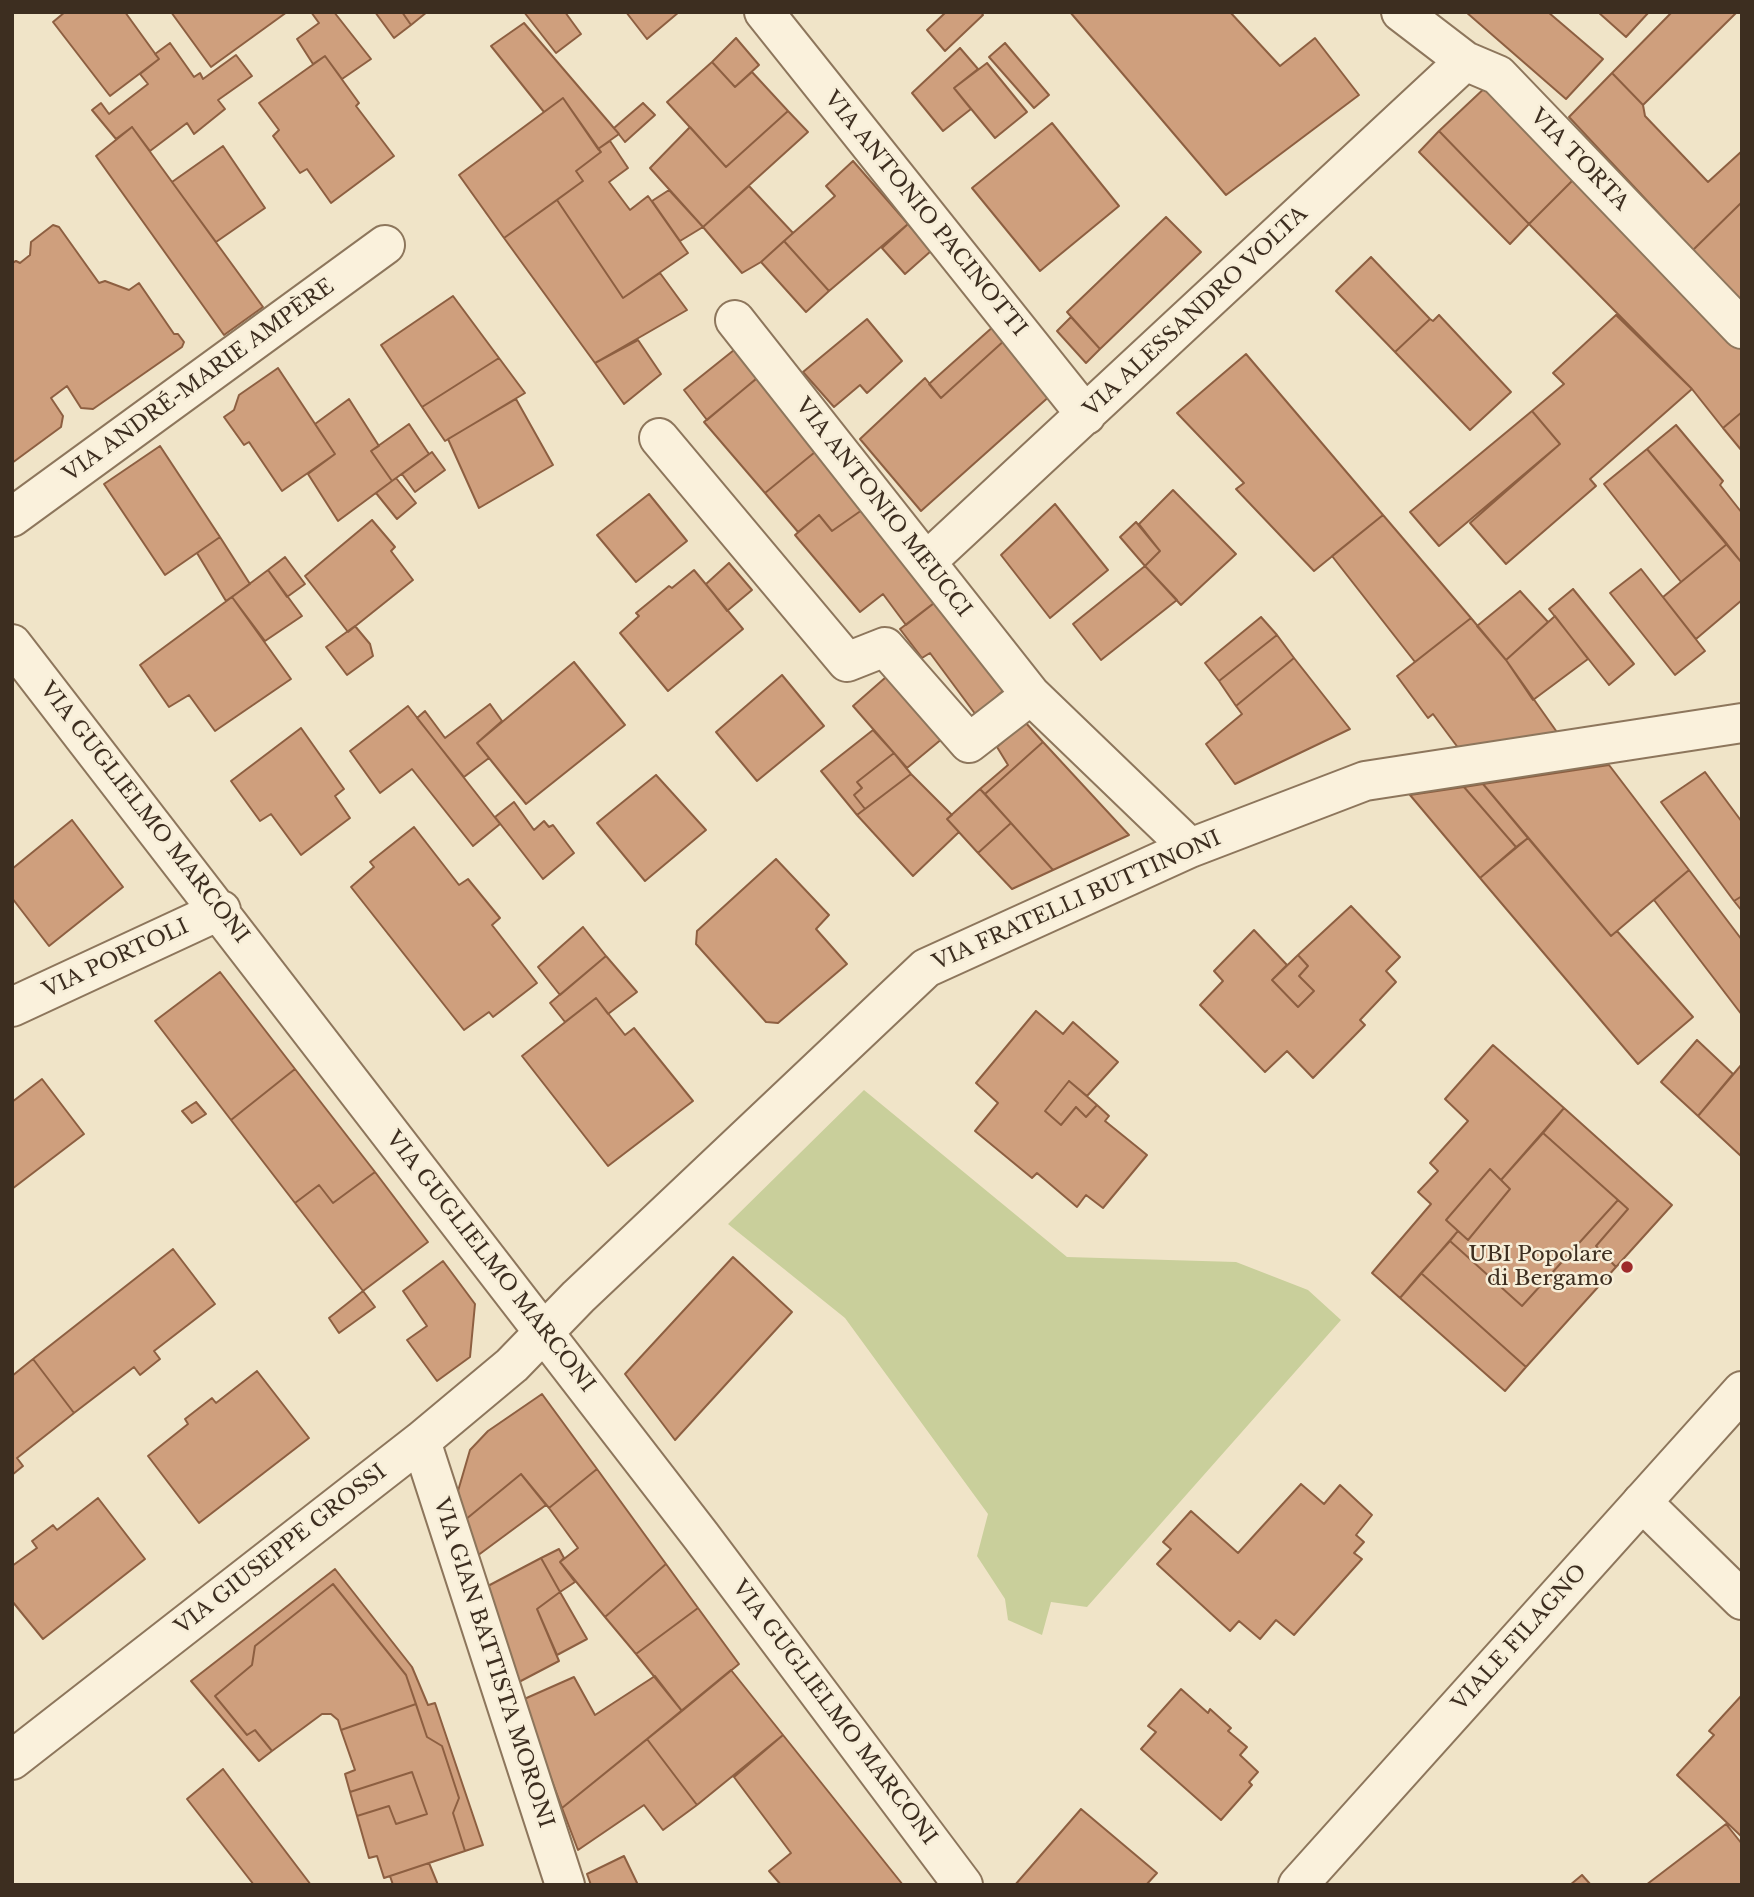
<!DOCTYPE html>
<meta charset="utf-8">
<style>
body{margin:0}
#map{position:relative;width:1754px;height:1897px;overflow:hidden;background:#f0e4c8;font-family:"Libre Baskerville",serif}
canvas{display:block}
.frame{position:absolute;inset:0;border:14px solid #3d2e20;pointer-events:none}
</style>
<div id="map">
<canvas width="1754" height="1897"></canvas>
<div class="frame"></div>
</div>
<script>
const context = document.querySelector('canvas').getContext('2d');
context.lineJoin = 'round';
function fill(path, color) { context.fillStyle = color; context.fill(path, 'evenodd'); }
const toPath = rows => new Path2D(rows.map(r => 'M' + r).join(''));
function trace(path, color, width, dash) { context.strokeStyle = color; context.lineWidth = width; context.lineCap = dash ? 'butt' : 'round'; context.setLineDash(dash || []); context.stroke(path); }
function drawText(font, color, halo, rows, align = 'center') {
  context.font = font + ' "Libre Baskerville",serif'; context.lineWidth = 5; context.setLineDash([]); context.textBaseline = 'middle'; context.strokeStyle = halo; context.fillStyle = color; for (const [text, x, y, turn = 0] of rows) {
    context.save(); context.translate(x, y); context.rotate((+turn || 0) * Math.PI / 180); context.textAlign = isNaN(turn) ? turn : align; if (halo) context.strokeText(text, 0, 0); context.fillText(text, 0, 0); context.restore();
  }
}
fill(toPath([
 [864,1090,1067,1257,1236,1262,1308,1290,1341,1320,1087,1607,1051,1602,1042,1635,1008,1620,1005,1599,977,1556,988,1514,845,1318,728,1224]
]), '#c9cf9b');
const building = toPath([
 [65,12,125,12,159,59,110,96,53,22,65,12],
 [171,12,287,12,211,67,171,12],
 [311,12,334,12,371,59,342,79,325,56,313,64,297,39,319,23,311,12],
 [375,12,402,12,411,25,394,38,375,12],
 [402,12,427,12,411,25,402,12],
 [524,12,565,12,581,34,556,53,524,12],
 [626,12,679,12,647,39,626,12],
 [946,12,981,12,983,15,945,51,927,30,946,12],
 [1070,12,1230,12,1280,66,1315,38,1359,95,1226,195,1070,12],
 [1466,12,1548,12,1603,59,1566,99,1466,12],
 [1598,12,1649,12,1626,37,1598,12],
 [1672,12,1737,12,1643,105,1612,73,1672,12],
 [524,23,619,134,598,149,563,98,544,112,491,46,524,23],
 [736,38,759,65,735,87,712,62,736,38],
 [170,43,194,77,200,73,203,79,236,55,252,76,218,100,225,109,194,134,187,123,150,151,132,127,116,139,92,110,101,103,109,114,148,84,140,74,159,59,155,54,170,43],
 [1005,43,1049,95,1034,108,989,57,1005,43],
 [960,48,978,69,954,88,971,109,943,131,912,93,960,48],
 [325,56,359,103,356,106,394,156,331,203,307,169,300,173,273,136,279,130,259,103,325,56],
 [712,62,735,87,752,72,788,111,726,167,667,102,712,62],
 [987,63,1027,112,995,138,954,88,987,63],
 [1612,73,1643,105,1645,116,1708,182,1742,151,1742,202,1693,250,1569,117,1612,73],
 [1489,84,1577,176,1529,224,1439,131,1489,84],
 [563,98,601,152,576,171,583,181,504,238,459,175,563,98],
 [643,103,655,115,625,142,614,128,643,103],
 [788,111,808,132,703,227,650,168,690,127,726,167,788,111],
 [1052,123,1119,206,1040,271,972,188,1052,123],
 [132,127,263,307,224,335,96,156,132,127],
 [1439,131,1529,224,1510,244,1419,152,1439,131],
 [610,141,628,168,609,182,630,210,648,196,688,253,623,298,557,200,583,181,576,171,601,152,598,149,610,141],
 [223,146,265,208,216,242,172,182,223,146],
 [853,161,908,224,829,291,784,241,835,196,826,186,853,161],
 [1577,176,1742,350,1742,412,1723,428,1692,389,1529,224,1577,176],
 [749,186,793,233,761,262,742,273,703,227,749,186],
 [669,190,703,227,680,241,652,201,669,190],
 [557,200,623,298,660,273,687,310,595,363,504,238,557,200],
 [1742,202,1742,303,1693,250,1742,202],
 [1166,217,1201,252,1100,349,1067,312,1166,217],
 [908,224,931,251,905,274,882,248,908,224],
 [53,225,59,227,99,283,105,281,129,290,139,283,174,334,178,334,184,342,182,347,93,409,81,408,67,386,51,398,63,416,61,427,12,463,12,263,16,261,20,263,30,255,31,242,53,225],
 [784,241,829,291,806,312,761,262,784,241],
 [1371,257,1430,319,1395,352,1336,291,1371,257],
 [453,296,499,358,422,407,381,345,453,296],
 [1439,315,1511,392,1470,430,1395,352,1430,319,1433,321,1439,315],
 [1616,315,1692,389,1590,479,1596,486,1506,564,1470,523,1560,444,1532,411,1564,384,1553,373,1616,315],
 [1071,317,1100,349,1086,363,1057,331,1071,317],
 [867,319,902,361,867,393,860,385,834,407,803,372,867,319],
 [995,325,1006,339,941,398,929,384,995,325],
 [1006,339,1052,394,921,511,860,439,925,378,941,398,1006,339],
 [638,340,661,374,624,404,595,363,638,340],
 [739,346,763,373,707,420,684,390,739,346],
 [1246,354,1383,515,1314,571,1236,489,1244,483,1177,413,1246,354],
 [499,358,525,393,445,441,422,407,499,358],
 [278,368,335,454,282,491,249,442,244,445,224,417,234,410,239,395,278,368],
 [767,370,826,443,765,493,704,422,767,370],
 [349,399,379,446,371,451,392,481,338,521,308,474,335,454,315,424,349,399],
 [516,399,553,465,479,508,448,439,516,399],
 [1532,411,1560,444,1439,546,1410,512,1532,411],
 [1742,412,1742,451,1723,428,1742,412],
 [409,424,429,454,392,481,371,451,409,424],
 [1676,425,1723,481,1720,485,1742,513,1742,563,1647,449,1676,425],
 [826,443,862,510,832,531,819,515,798,532,765,493,826,443],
 [160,446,220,537,165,575,104,484,160,446],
 [1647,449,1727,544,1681,582,1604,484,1647,449],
 [432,452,445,470,415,492,402,474,432,452],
 [396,478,416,503,397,519,376,493,396,478],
 [1173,490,1236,554,1181,605,1145,566,1160,551,1139,524,1173,490],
 [649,494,687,541,636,582,597,535,649,494],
 [1055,504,1108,570,1050,618,1001,555,1055,504],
 [862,510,947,593,906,625,883,594,860,612,795,535,819,515,832,531,862,510],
 [1383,515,1471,618,1415,662,1332,556,1383,515],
 [372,520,395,547,391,551,413,580,348,632,305,576,372,520],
 [1136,522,1160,551,1145,566,1120,537,1136,522],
 [220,537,250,584,226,601,197,553,220,537],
 [1727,544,1742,563,1742,600,1696,639,1663,597,1727,544],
 [285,557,305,584,287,597,268,570,285,557],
 [729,563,752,590,727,611,706,584,729,563],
 [1145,566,1177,600,1101,660,1073,624,1145,566],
 [1641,569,1705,651,1675,675,1610,593,1641,569],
 [268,570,302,616,265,641,232,597,268,570],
 [694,570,743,629,668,691,620,633,639,616,636,613,669,586,672,588,694,570],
 [1573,589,1634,664,1609,685,1549,609,1573,589],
 [1520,591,1548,622,1506,660,1477,626,1520,591],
 [947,593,1014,681,976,715,930,653,922,658,900,629,947,593],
 [232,597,291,679,215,731,189,695,169,707,140,665,232,597],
 [1555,616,1588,659,1533,700,1506,660,1555,616],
 [1261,617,1277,635,1219,681,1205,663,1261,617],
 [1471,618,1506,660,1559,735,1459,749,1433,714,1428,718,1397,676,1471,618],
 [355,626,370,644,373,656,347,675,326,647,355,626],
 [1277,635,1294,658,1236,706,1219,681,1277,635],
 [1294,658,1350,729,1235,784,1206,744,1242,714,1236,706,1294,658],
 [574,662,625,725,526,804,477,743,574,662],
 [894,670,949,733,907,768,853,706,894,670],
 [782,675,824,726,757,781,716,732,782,675],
 [490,704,502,721,477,743,489,758,464,777,417,718,425,711,445,738,490,704],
 [408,706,500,824,473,846,412,769,380,793,350,751,408,706],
 [1025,722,1043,742,985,794,980,789,1008,765,997,747,1025,722],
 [301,728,344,789,335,796,350,818,301,855,271,814,260,821,231,781,301,728],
 [873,730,894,753,857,782,862,788,854,795,865,809,857,815,821,771,873,730],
 [1043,742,1129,835,1053,870,985,794,1043,742],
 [894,753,911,774,865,809,854,795,862,788,857,782,894,753],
 [1609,765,1689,870,1611,936,1483,784,1609,765],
 [1705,772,1742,822,1742,896,1734,901,1661,802,1705,772],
 [911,774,952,815,947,819,959,832,913,876,857,815,911,774],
 [656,775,706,830,645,881,597,823,656,775],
 [1483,784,1528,838,1516,847,1464,787,1483,784],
 [1464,787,1516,847,1480,878,1410,795,1464,787],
 [980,789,1011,823,978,853,947,819,980,789],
 [514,802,534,830,544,821,549,827,553,825,574,853,543,879,495,817,514,802],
 [72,820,123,887,49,946,12,898,12,869,72,820],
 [1011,823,1053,870,1012,889,978,853,1011,823],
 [414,827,459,885,468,879,500,918,492,925,537,983,493,1017,489,1012,464,1030,351,887,374,867,370,862,414,827],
 [1528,838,1611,936,1617,931,1693,1017,1638,1064,1480,878,1528,838],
 [776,859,829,915,816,929,847,964,778,1023,766,1022,696,944,697,931,776,859],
 [1689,870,1742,940,1742,1015,1654,900,1689,870],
 [1742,896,1742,911,1734,901,1742,896],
 [1351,906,1400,957,1386,971,1396,982,1360,1020,1365,1025,1313,1078,1287,1051,1265,1072,1200,1005,1223,981,1214,971,1254,930,1287,965,1272,980,1298,1007,1314,991,1299,976,1308,966,1298,955,1351,906],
 [583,927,606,956,560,995,538,967,583,927],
 [1298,955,1308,966,1299,976,1314,991,1298,1007,1272,980,1298,955],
 [606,956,637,992,608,1014,596,998,565,1022,550,1003,606,956],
 [220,972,295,1069,231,1120,155,1021,220,972],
 [596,998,625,1035,634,1028,693,1101,608,1166,522,1056,596,998],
 [1036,1011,1063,1034,1073,1022,1118,1062,1087,1096,1069,1081,1045,1111,1061,1125,1076,1107,1086,1117,1097,1105,1109,1116,1105,1121,1147,1155,1103,1208,1086,1195,1077,1207,1037,1173,1032,1178,975,1131,998,1103,976,1083,1036,1011],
 [1697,1040,1733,1074,1698,1116,1661,1082,1697,1040],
 [1493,1045,1564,1108,1501,1180,1490,1169,1446,1220,1458,1231,1400,1298,1372,1273,1431,1204,1418,1192,1438,1171,1430,1163,1468,1121,1445,1099,1493,1045],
 [1742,1064,1742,1157,1698,1116,1742,1064],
 [295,1069,375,1172,333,1203,319,1185,295,1203,231,1120,295,1069],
 [42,1079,84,1134,12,1189,12,1102,42,1079],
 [1069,1081,1097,1105,1086,1117,1076,1107,1061,1125,1045,1111,1069,1081],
 [196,1102,206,1114,192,1123,182,1111,196,1102],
 [1564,1108,1672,1205,1616,1267,1596,1246,1628,1209,1543,1133,1564,1108],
 [1543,1133,1618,1200,1522,1306,1450,1241,1458,1231,1468,1240,1510,1189,1501,1180,1543,1133],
 [1490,1169,1510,1189,1468,1240,1446,1220,1490,1169],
 [375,1172,428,1242,363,1291,295,1203,319,1185,333,1203,375,1172],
 [1618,1200,1628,1209,1596,1246,1616,1267,1526,1367,1421,1273,1450,1241,1522,1306,1618,1200],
 [173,1249,215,1304,154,1351,160,1359,140,1375,134,1367,74,1413,33,1359,173,1249],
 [733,1257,792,1312,675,1440,625,1374,733,1257],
 [443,1261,475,1304,470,1357,437,1381,407,1340,427,1326,403,1291,443,1261],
 [1421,1273,1526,1367,1505,1391,1400,1298,1421,1273],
 [363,1291,375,1307,339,1333,329,1318,363,1291],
 [33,1359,74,1413,17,1458,23,1466,12,1475,12,1376,33,1359],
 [257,1371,309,1438,199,1523,148,1456,188,1424,185,1419,212,1398,216,1403,257,1371],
 [542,1394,597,1469,549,1508,521,1474,465,1520,458,1491,470,1450,488,1431,542,1394],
 [597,1469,666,1564,605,1617,560,1562,578,1548,549,1508,597,1469],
 [521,1474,546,1505,477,1556,465,1520,521,1474],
 [1301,1484,1324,1504,1340,1485,1372,1515,1356,1535,1364,1542,1354,1553,1362,1559,1294,1635,1276,1620,1260,1639,1239,1621,1230,1631,1157,1564,1171,1549,1163,1542,1191,1511,1238,1553,1301,1484],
 [98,1498,145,1559,43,1639,12,1601,12,1566,37,1548,32,1541,53,1525,57,1530,98,1498],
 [559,1549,564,1558,560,1562,575,1582,560,1592,541,1558,559,1549],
 [541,1558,560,1592,537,1609,559,1661,517,1683,486,1587,541,1558],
 [666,1564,698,1608,636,1654,605,1617,666,1564],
 [335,1569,412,1667,428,1705,435,1703,483,1845,465,1851,453,1813,459,1798,442,1746,427,1737,406,1675,333,1584,255,1646,252,1665,215,1696,247,1735,255,1730,272,1751,259,1761,191,1681,335,1569],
 [333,1584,406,1675,416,1704,341,1730,338,1720,331,1714,322,1714,272,1751,255,1730,247,1735,215,1696,252,1665,255,1646,333,1584],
 [560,1592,587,1639,557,1655,537,1609,560,1592],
 [698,1608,739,1664,682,1711,636,1654,698,1608],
 [731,1670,783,1735,697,1805,647,1739,731,1670],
 [655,1676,682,1711,562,1808,522,1700,574,1677,595,1715,655,1676],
 [1181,1689,1208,1713,1210,1709,1231,1728,1228,1731,1247,1747,1240,1755,1258,1772,1249,1782,1252,1785,1221,1820,1141,1749,1156,1732,1148,1726,1181,1689],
 [1742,1695,1742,1837,1677,1775,1714,1735,1709,1731,1742,1695],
 [416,1704,427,1737,442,1746,459,1798,453,1813,465,1851,384,1878,377,1856,369,1858,357,1816,389,1806,396,1824,427,1814,412,1772,350,1792,345,1774,355,1770,341,1730,416,1704],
 [783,1735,903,1885,781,1885,769,1871,791,1853,734,1777,783,1735],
 [647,1739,697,1805,663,1830,644,1805,578,1850,562,1808,647,1739],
 [223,1769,232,1781,311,1885,254,1885,187,1799,223,1769],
 [412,1772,427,1814,396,1824,389,1806,357,1816,350,1792,412,1772],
 [1081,1809,1157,1873,1146,1885,1015,1885,1081,1809],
 [1726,1824,1742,1844,1742,1885,1646,1885,1726,1824],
 [624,1856,638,1885,591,1885,587,1874,624,1856],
 [429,1863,438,1885,393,1885,390,1876,429,1863],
 [1582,1875,1591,1885,1570,1885,1582,1875]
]);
fill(building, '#cf9f7d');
trace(building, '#8d5f41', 2);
const minor = toPath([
 [764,12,1086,415],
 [1401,12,1465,61,1498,75,1742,329],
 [735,320,1031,695,1190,848],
 [659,438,847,662,885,647,969,743,1031,695],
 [12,517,385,245],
 [926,562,1465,61],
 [12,644,701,1536,963,1885],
 [12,1007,221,910],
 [421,1441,565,1885],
 [1642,1502,1742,1600],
 [12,1760,421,1441,512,1365,578,1297,926,968,1190,848,1365,781,1742,723]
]);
const tertiary = toPath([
 [1298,1885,1742,1391]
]);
trace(minor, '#8d765c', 42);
trace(tertiary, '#8d765c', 42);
trace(minor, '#faf1dc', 38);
trace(tertiary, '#faf1dc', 38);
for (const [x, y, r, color] of [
 [1627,1267,7,"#9e2a2b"]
]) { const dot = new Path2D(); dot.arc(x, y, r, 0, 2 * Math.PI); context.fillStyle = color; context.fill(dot); trace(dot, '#f7eed8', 2.5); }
drawText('21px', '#3d2e20', '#f7eed8', [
 ["VIA TORTA",1579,160,46],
 ["VIA ANTONIO PACINOTTI",925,214,51],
 ["VIA ALESSANDRO VOLTA",1196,312,-43],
 ["VIA ANDRÉ-MARIE AMPÈRE",199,381,-36],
 ["VIA ANTONIO MEUCCI",883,508,52],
 ["VIA GUGLIELMO MARCONI",144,813,52],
 ["VIA FRATELLI BUTTINONI",1077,901,-24],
 ["VIA PORTOLI",116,959,-25],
 ["VIA GUGLIELMO MARCONI",490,1262,52],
 ["VIA GIUSEPPE GROSSI",281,1550,-38],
 ["VIALE FILAGNO",1520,1638,-48],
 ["VIA GIAN BATTISTA MORONI",493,1663,72],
 ["VIA GUGLIELMO MARCONI",834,1713,53]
]);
drawText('21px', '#3d2e20', '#f7eed8', [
 ["UBI Popolare",1613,1255],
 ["di Bergamo",1613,1279]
], 'right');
</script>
